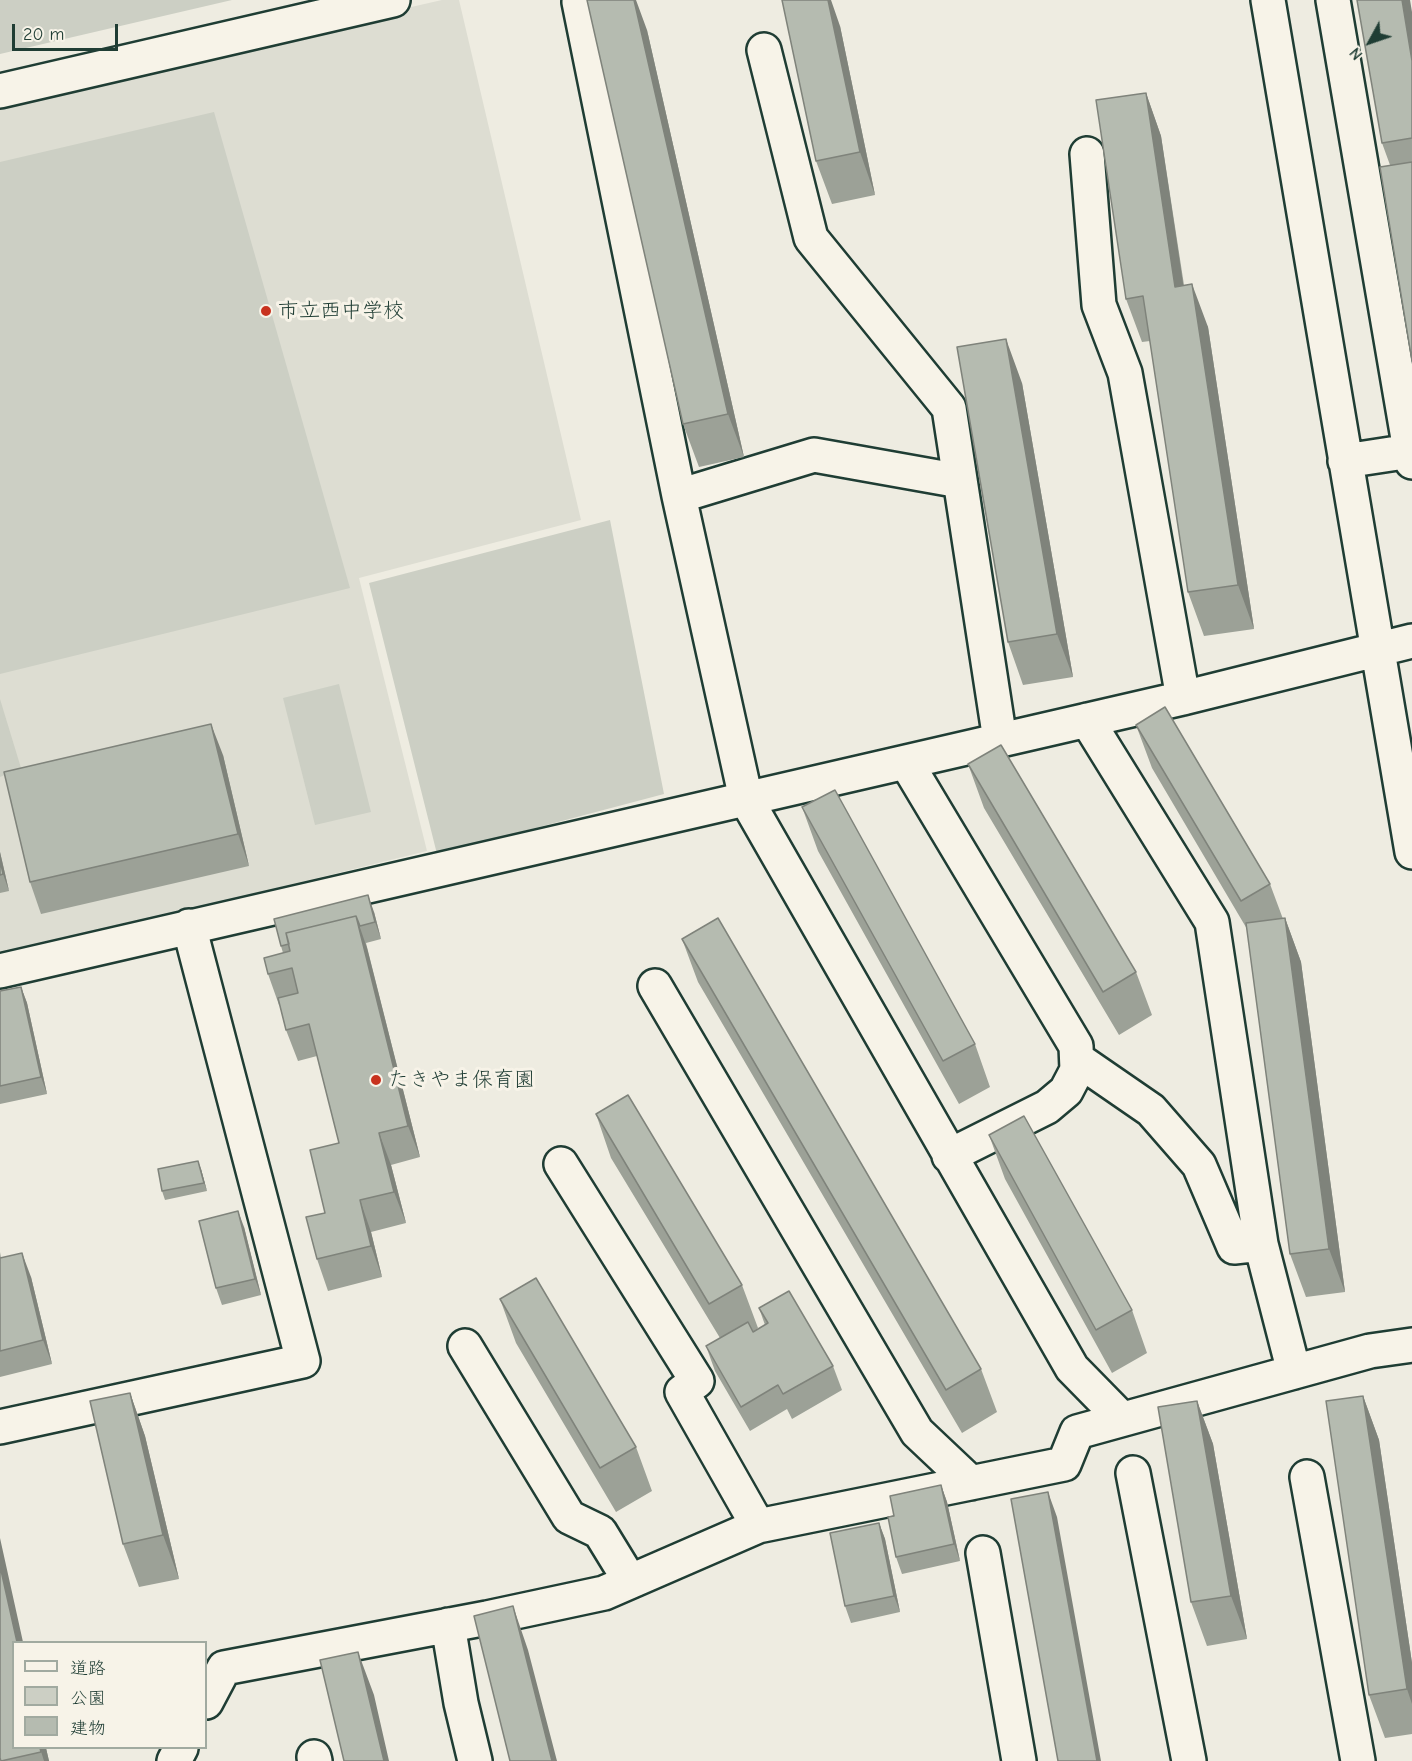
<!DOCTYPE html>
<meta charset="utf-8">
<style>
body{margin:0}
#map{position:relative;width:1412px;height:1761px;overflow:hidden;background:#eeece1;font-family:"Comic Neue","Klee One",sans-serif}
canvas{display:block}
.legend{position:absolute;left:12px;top:1641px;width:195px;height:108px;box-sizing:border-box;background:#f7f3e8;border:2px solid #a1aaa0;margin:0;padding:8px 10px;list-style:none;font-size:18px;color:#1f3d34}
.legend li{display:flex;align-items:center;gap:12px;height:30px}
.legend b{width:30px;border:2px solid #a1aaa0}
.north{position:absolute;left:1340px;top:12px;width:60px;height:60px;-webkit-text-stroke:4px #f7f3e8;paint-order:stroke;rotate:230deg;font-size:16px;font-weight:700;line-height:24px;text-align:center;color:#1f3d34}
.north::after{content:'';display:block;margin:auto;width:21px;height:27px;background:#1f3d34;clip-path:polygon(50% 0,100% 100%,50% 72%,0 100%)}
.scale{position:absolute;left:12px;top:24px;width:106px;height:27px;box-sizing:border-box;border:3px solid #1f3d34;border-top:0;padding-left:8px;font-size:18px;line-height:21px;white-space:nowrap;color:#1f3d34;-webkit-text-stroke:4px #f7f3e8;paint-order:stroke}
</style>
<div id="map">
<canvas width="1412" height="1761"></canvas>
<ul class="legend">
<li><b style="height:8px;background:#f7f3e8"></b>道路</li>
<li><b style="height:16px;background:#cccfc4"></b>公園</li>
<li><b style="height:16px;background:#b5bbb0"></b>建物</li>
</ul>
<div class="north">N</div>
<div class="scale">20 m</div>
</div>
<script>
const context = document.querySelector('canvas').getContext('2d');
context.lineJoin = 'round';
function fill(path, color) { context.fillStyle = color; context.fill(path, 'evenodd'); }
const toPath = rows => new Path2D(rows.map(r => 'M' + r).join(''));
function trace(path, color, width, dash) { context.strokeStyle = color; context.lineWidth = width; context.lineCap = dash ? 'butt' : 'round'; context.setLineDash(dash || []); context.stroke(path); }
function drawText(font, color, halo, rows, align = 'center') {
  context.font = font + ' "Comic Neue","Klee One",sans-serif'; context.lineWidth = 6; context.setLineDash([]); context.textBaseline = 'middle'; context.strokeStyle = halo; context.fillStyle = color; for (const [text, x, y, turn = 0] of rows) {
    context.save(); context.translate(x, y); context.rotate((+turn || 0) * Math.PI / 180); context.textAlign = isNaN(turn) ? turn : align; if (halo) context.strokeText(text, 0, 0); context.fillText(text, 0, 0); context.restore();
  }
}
fill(toPath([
 [442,0,459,0,581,520,359,578,427,851,0,956,0,101]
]), '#ddddd2');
fill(toPath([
 [0,0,232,0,0,54],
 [214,112,350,588,0,674,0,162],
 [610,520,664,794,437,854,369,583],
 [339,684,371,812,315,825,283,698],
 [0,699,21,768,0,777]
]), '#cccfc4');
const minor = toPath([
 [1268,0,1412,852],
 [1333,0,1412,462],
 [579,2,679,496,746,799,1072,1368,1122,1419],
 [764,50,811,238,949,408,1000,740],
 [0,91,393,0],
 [1087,154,1099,305,1125,373,1183,698],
 [1345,461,1410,451],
 [679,496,814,455,960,481],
 [1087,720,1212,922,1261,1244,1294,1372],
 [906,762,1076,1046,1077,1070,1066,1091,1047,1107,949,1156],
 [0,971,1183,698,1412,641],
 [655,986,917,1432,971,1483],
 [1077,1059,1151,1110,1199,1165,1234,1247,1261,1244],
 [561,1164,697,1381,682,1392,758,1526],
 [465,1346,569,1517,600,1532,630,1581],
 [0,1427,303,1361,189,926],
 [1133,1473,1189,1761],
 [1307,1477,1358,1761],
 [983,1553,1019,1761],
 [448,1625,461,1703,475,1761],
 [206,1702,224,1668,487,1618,604,1593,758,1526,1064,1464,1077,1432,1370,1351,1412,1345],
 [314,1757,315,1761],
 [174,1761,181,1748]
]);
trace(minor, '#1f3d34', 38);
trace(minor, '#f7f3e8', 33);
fill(toPath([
 [1412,12,1412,361,1390,165,1382,143],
 [840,26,875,195,832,204,816,161],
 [647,30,744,457,699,467,683,424],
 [1146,93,1161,136,1184,285,1208,327,1254,629,1204,636,1188,592,1150,341,1142,342,1126,299],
 [1022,383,1073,677,1023,685,1008,642],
 [1136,725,1270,884,1283,919,1285,918,1301,962,1345,1292,1306,1297,1290,1254,1247,929,1152,768],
 [223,755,249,866,41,914,30,882],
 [968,764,1136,972,1152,1015,1119,1035,984,808],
 [802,807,975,1044,990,1087,959,1104,818,851],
 [0,852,9,891,0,893],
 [374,912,381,939,366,943,420,1157,391,1165,406,1223,371,1232,382,1277,328,1291,317,1259,339,1143,317,1056,298,1061,286,1030,280,1005,279,1005,268,974,283,953,281,946],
 [682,939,981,1369,997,1412,962,1433,698,982],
 [21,987,27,1003,47,1094,0,1104,0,991],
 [596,1114,742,1285,758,1328,753,1332,765,1325,759,1308,833,1366,842,1390,792,1419,787,1409,750,1431,715,1371,706,1346,720,1338,611,1158],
 [989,1135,1132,1310,1147,1353,1112,1373,1005,1179],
 [201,1169,207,1191,165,1200,162,1191],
 [244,1227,261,1295,222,1305,216,1288],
 [0,1252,1,1258,31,1277,52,1364,0,1377],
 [500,1299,636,1447,652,1491,616,1512,516,1343],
 [130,1393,145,1436,179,1579,139,1587,123,1544],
 [1363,1396,1379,1440,1412,1663,1412,1734,1385,1738,1369,1695],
 [1197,1401,1213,1444,1247,1639,1207,1646,1191,1602],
 [941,1485,947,1502,960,1561,902,1574,896,1557],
 [879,1523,885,1539,900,1612,851,1623,845,1606],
 [14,1748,46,1748,49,1761,1,1761]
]), '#9ca197');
fill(toPath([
 [634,0,636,0,647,30,744,457,728,414],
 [828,0,831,0,840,26,875,195,860,152],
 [1402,0,1410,0,1412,12,1412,61],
 [1146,93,1161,136,1190,330,1175,287],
 [1192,284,1208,327,1254,629,1238,585],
 [1006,339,1022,383,1073,677,1057,634],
 [211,724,223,755,249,866,238,834],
 [0,852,9,891,3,874,0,860],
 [368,895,374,912,381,939,375,922],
 [356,916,367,948,420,1157,408,1126],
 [1285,918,1301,962,1345,1292,1329,1249],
 [21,987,27,1003,47,1094,41,1077],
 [379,1133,391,1165,406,1223,394,1192],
 [198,1161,201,1169,207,1191,204,1183],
 [360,1200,371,1232,382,1277,371,1246],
 [238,1211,244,1227,261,1295,255,1279],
 [22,1253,31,1277,52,1364,43,1340],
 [130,1393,145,1436,179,1579,163,1535],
 [1363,1396,1379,1440,1412,1663,1412,1704,1407,1689],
 [1197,1401,1213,1444,1247,1639,1231,1596],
 [941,1485,947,1502,960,1561,954,1544],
 [1048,1492,1057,1517,1101,1761,1097,1761],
 [879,1523,885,1539,900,1612,894,1596],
 [0,1538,23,1642,17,1642,0,1566],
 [513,1606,528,1650,557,1761,552,1761],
 [358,1652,374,1695,389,1761,384,1761],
 [40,1748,46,1748,49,1761,44,1761]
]), '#7f837b');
const building = toPath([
 [587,0,634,0,728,414,683,424,587,0],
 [782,0,828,0,860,152,816,161,782,0],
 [1357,0,1402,0,1412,61,1412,138,1382,143,1357,0],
 [1146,93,1175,287,1192,284,1238,585,1188,592,1143,296,1126,299,1096,100,1146,93],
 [1412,162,1412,361,1380,167,1412,162],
 [1006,339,1057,634,1008,642,957,347,1006,339],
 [1165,707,1270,884,1241,901,1136,725,1165,707],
 [211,724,238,834,30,882,4,772,211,724],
 [1001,745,1136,972,1103,992,968,764,1001,745],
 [835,790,975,1044,943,1061,802,807,835,790],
 [0,860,3,874,0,875,0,860],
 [368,895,375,922,360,926,356,916,286,933,289,944,281,946,274,919,368,895],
 [356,916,408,1126,379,1133,394,1192,360,1200,371,1246,317,1259,306,1217,325,1213,310,1150,339,1143,309,1024,286,1030,278,998,298,993,292,968,268,974,264,958,290,951,286,933,356,916],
 [718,918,981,1369,946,1390,682,939,718,918],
 [1285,918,1329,1249,1290,1254,1246,923,1285,918],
 [21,987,41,1077,0,1086,0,991,21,987],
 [628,1095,742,1285,709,1304,596,1114,628,1095],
 [1024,1116,1132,1310,1096,1330,989,1135,1024,1116],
 [198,1161,204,1183,162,1191,158,1169,198,1161],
 [238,1211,255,1279,216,1288,199,1221,238,1211],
 [22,1253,43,1340,0,1351,0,1258,22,1253],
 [536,1278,636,1447,600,1468,500,1299,536,1278],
 [789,1291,833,1366,783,1394,778,1385,741,1407,706,1346,748,1322,753,1332,768,1323,759,1308,789,1291],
 [130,1393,163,1535,123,1544,90,1401,130,1393],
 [1363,1396,1407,1689,1369,1695,1326,1401,1363,1396],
 [1197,1401,1231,1596,1191,1602,1158,1407,1197,1401],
 [941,1485,954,1544,896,1557,888,1517,894,1516,890,1496,941,1485],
 [1048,1492,1097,1761,1058,1761,1011,1499,1048,1492],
 [879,1523,894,1596,845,1606,830,1533,879,1523],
 [0,1566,17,1642,14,1642,14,1748,40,1748,41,1752,1,1761,0,1758,0,1566],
 [513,1606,552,1761,510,1761,474,1616,513,1606],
 [358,1652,384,1761,344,1761,320,1660,358,1652]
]);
fill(building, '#b5bbb0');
trace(building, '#7f837b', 1.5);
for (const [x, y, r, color] of [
 [266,311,6,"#c8321e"],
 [376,1080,6,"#c8321e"]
]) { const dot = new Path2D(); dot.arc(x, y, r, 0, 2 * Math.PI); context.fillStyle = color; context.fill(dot); trace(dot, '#f7f3e8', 2); }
drawText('21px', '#1f3d34', '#f7f3e8', [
 ["市立西中学校",278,311],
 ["たきやま保育園",388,1080]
], 'left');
</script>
